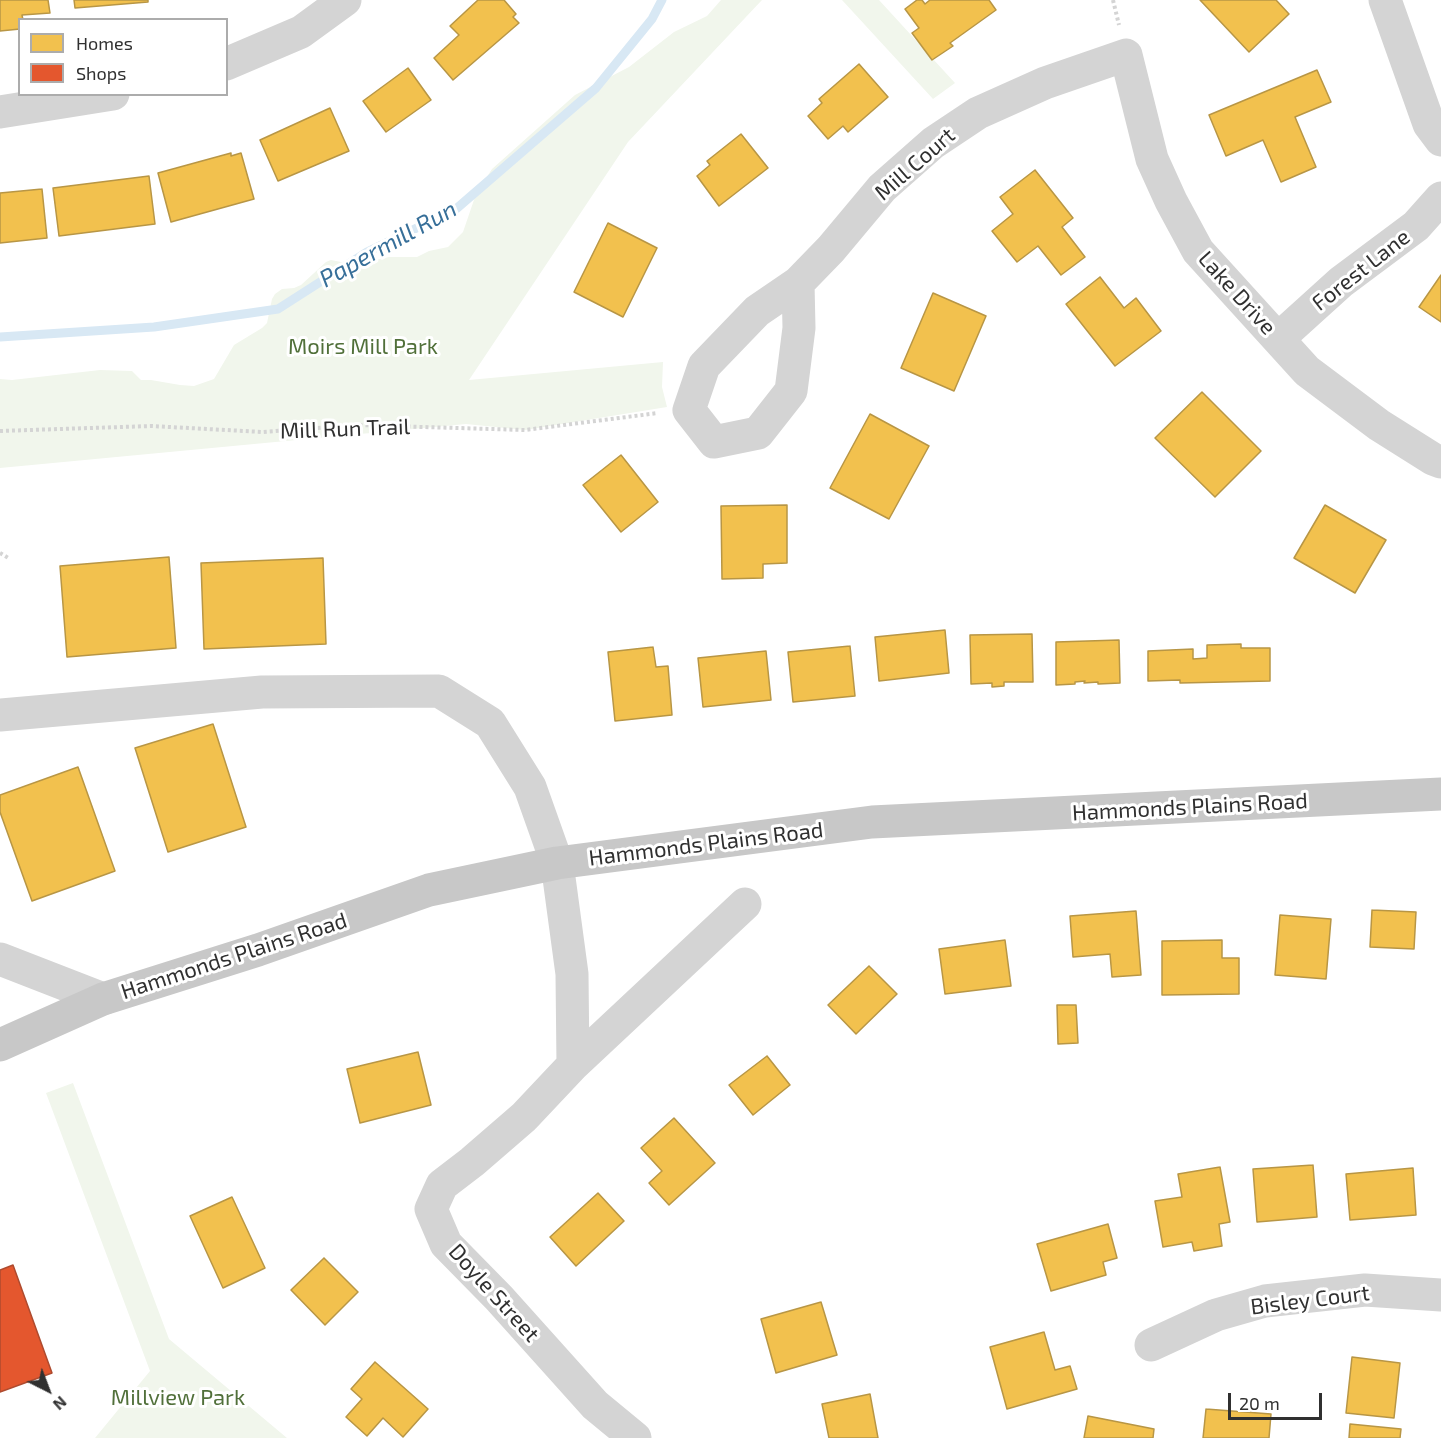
<!DOCTYPE html>
<style>
body{margin:0}
#map{position:relative;width:1441px;height:1438px;overflow:hidden;background:#fff;font-family:"Exo 2",sans-serif}
canvas{display:block}
.legend{position:absolute;left:18px;top:18px;width:210px;height:78px;box-sizing:border-box;background:#fff;border:2px solid #acacac;margin:0;padding:8px 10px;list-style:none;font-size:18px;color:#303030}
.legend li{display:flex;align-items:center;gap:12px;height:30px}
.legend b{width:30px;border:2px solid #acacac}
.north{position:absolute;left:18px;top:1360px;width:60px;height:60px;-webkit-text-stroke:4px #fff;paint-order:stroke;rotate:138deg;font-size:16px;font-weight:700;line-height:24px;text-align:center;color:#303030}
.north::after{content:'';display:block;margin:auto;width:21px;height:27px;background:#303030;clip-path:polygon(50% 0,100% 100%,50% 72%,0 100%)}
.scale{position:absolute;left:1228px;top:1393px;width:94px;height:27px;box-sizing:border-box;border:3px solid #303030;border-top:0;padding-left:8px;font-size:18px;line-height:21px;white-space:nowrap;color:#303030;-webkit-text-stroke:4px #fff;paint-order:stroke}
</style>
<div id="map">
<canvas width="1441" height="1438"></canvas>
<ul class="legend">
<li><b style="height:16px;background:#f2c14e"></b>Homes</li>
<li><b style="height:16px;background:#e4572e"></b>Shops</li>
</ul>
<div class="north">N</div>
<div class="scale">20 m</div>
</div>
<script>
const context = document.querySelector('canvas').getContext('2d');
context.lineJoin = 'round';
function fill(path, color) { context.fillStyle = color; context.fill(path, 'evenodd'); }
const toPath = rows => new Path2D(rows.map(r => 'M' + r).join(''));
function trace(path, color, width, dash) { context.strokeStyle = color; context.lineWidth = width; context.lineCap = dash ? 'butt' : 'round'; context.setLineDash(dash || []); context.stroke(path); }
function drawText(font, color, halo, rows, align = 'center') {
  context.font = font + ' "Exo 2",sans-serif'; context.lineWidth = 6; context.setLineDash([]); context.textBaseline = 'middle'; context.strokeStyle = halo; context.fillStyle = color; for (const [text, x, y, turn = 0] of rows) {
    context.save(); context.translate(x, y); context.rotate((+turn || 0) * Math.PI / 180); context.textAlign = isNaN(turn) ? turn : align; if (halo) context.strokeText(text, 0, 0); context.fillText(text, 0, 0); context.restore();
  }
}
fill(toPath([
 [721,0,762,0,628,142,469,380,663,362,662,387,667,407,525,430,466,424,0,468,0,379,12,380,100,370,132,371,141,380,151,380,180,385,194,386,214,379,234,345,262,328,267,323,272,299,275,294,282,289,294,288,301,285,326,262,331,260,341,262,371,261,389,257,417,257,429,251,448,247,463,232,476,194,492,169,575,95,629,67,674,32,707,16],
 [842,0,879,0,955,83,933,99],
 [73,1083,169,1339,287,1438,95,1438,150,1371,46,1093]
]), '#f1f6ec');
const homes = toPath([
 [0,0,48,0,50,13,22,15,23,20,20,20,20,29,0,31,0,0],
 [74,0,148,0,148,2,75,8,74,0],
 [478,0,504,0,516,14,513,17,519,23,453,80,434,58,459,35,450,26,478,0],
 [917,0,922,0,925,4,930,0,989,0,996,10,950,43,953,46,932,60,912,33,919,28,905,9,917,0],
 [1200,0,1276,0,1289,14,1249,52,1200,0],
 [859,64,888,97,848,132,843,126,828,139,808,116,822,103,819,99,859,64],
 [408,68,431,100,386,132,363,101,408,68],
 [1317,70,1331,102,1295,117,1316,167,1281,182,1263,140,1226,156,1209,115,1317,70],
 [330,108,349,151,278,181,260,140,330,108],
 [741,134,768,168,719,206,697,176,710,165,707,161,741,134],
 [231,153,231,156,241,153,254,199,171,222,158,173,231,153],
 [1035,170,1073,218,1062,227,1085,257,1061,275,1038,246,1017,262,992,231,1013,214,1000,197,1035,170],
 [149,176,155,224,59,236,53,188,149,176],
 [42,189,47,238,0,243,0,193,42,189],
 [608,223,657,248,623,317,574,292,608,223],
 [1441,275,1441,322,1419,307,1441,275],
 [1100,277,1124,308,1136,298,1161,331,1115,366,1066,304,1100,277],
 [933,293,986,316,954,391,901,368,933,293],
 [1202,392,1261,451,1215,497,1155,438,1202,392],
 [870,414,929,446,889,519,830,488,870,414],
 [621,455,658,502,621,532,583,485,621,455],
 [787,505,787,563,763,564,763,578,722,579,721,506,787,505],
 [1325,505,1386,540,1355,593,1294,558,1325,505],
 [169,557,176,648,67,657,60,566,169,557],
 [323,558,326,644,204,649,201,563,323,558],
 [945,630,949,673,879,681,875,637,945,630],
 [1032,634,1033,682,1004,682,1004,686,992,687,992,683,971,684,970,635,1032,634],
 [1119,640,1120,683,1098,684,1098,682,1084,683,1085,681,1075,682,1075,684,1056,685,1056,642,1119,640],
 [1241,644,1241,648,1270,648,1270,681,1180,683,1180,680,1148,681,1148,651,1193,649,1193,659,1207,658,1207,645,1241,644],
 [850,646,855,696,793,702,788,652,850,646],
 [653,647,656,667,668,666,672,715,615,721,608,652,653,647],
 [766,651,771,700,703,707,698,658,766,651],
 [213,724,246,827,168,852,135,748,213,724],
 [78,767,115,871,32,901,0,812,0,795,78,767],
 [1372,910,1416,912,1414,949,1370,947,1372,910],
 [1136,911,1141,975,1112,977,1110,954,1073,957,1070,916,1136,911],
 [1280,915,1331,919,1326,979,1275,975,1280,915],
 [1005,940,1011,986,945,994,939,949,1005,940],
 [1222,940,1222,958,1239,958,1239,994,1162,995,1162,941,1222,940],
 [869,966,897,994,856,1034,828,1005,869,966],
 [1057,1005,1076,1005,1078,1043,1058,1044,1057,1005],
 [418,1052,431,1105,360,1123,347,1069,418,1052],
 [767,1056,790,1085,753,1115,729,1085,767,1056],
 [674,1118,715,1163,669,1205,649,1183,662,1171,641,1148,674,1118],
 [1313,1165,1317,1217,1257,1222,1253,1169,1313,1165],
 [1220,1167,1230,1222,1219,1224,1222,1246,1194,1251,1192,1242,1163,1247,1155,1201,1182,1197,1178,1174,1220,1167],
 [1413,1168,1416,1215,1350,1220,1346,1174,1413,1168],
 [598,1193,624,1221,576,1266,550,1237,598,1193],
 [232,1197,265,1268,223,1288,190,1216,232,1197],
 [1108,1224,1117,1258,1103,1262,1106,1275,1051,1291,1037,1244,1108,1224],
 [324,1258,358,1292,325,1325,291,1290,324,1258],
 [821,1302,837,1355,776,1373,761,1319,821,1302],
 [1044,1332,1055,1370,1070,1366,1077,1389,1007,1409,990,1347,1044,1332],
 [1352,1357,1400,1363,1394,1418,1346,1413,1352,1357],
 [375,1362,428,1409,403,1437,383,1418,367,1436,346,1417,362,1399,351,1389,375,1362],
 [870,1394,878,1438,829,1438,822,1404,870,1394],
 [1206,1409,1271,1414,1269,1438,1203,1438,1206,1409],
 [1088,1416,1154,1429,1153,1438,1084,1438,1088,1416],
 [1350,1424,1401,1429,1400,1438,1349,1438,1350,1424]
]);
fill(homes, '#f2c14e');
trace(homes, '#b89645', 1.5);
const shops = toPath([
 [13,1265,52,1373,0,1392,0,1270,13,1265]
]);
fill(shops, '#e4572e');
trace(shops, '#ae4b2f', 1.5);
trace(toPath([
 [0,337,154,327,278,309,367,252,456,209,596,88,652,19,662,0]
]), '#d8e8f4', 9);
trace(toPath([
 [1113,0,1119,25],
 [0,431,151,426,263,432,356,425,525,430,658,413],
 [0,553,10,559]
]), '#d4d4d4', 4, [3, 3]);
trace(toPath([
 [1385,0,1429,124,1441,140],
 [226,64,301,32,345,0],
 [0,112,113,94],
 [798,283,799,328,791,391,758,433,714,442,689,410,704,366,757,311,798,283,831,249,882,188,933,143,978,113,1045,83,1126,55,1152,159,1171,201,1198,251,1307,371,1379,425,1433,459,1441,462],
 [1278,339,1341,282,1416,226,1441,198],
 [0,715,262,692,439,691,490,723,530,787,557,863,572,974,573,1065,524,1117,472,1162,442,1185,431,1209,446,1244,499,1298,595,1405,635,1438],
 [0,959,103,999],
 [573,1065,745,904],
 [1151,1345,1216,1315,1265,1301,1365,1290,1441,1295]
]), '#d4d4d4', 33);
trace(toPath([
 [0,1045,103,999,258,950,429,890,557,863,872,822,1441,794]
]), '#c8c8c8', 33);
drawText('22px', '#303030', '#fff', [
 ["Mill Court",915,164,-41],
 ["Forest Lane",1361,270,-38],
 ["Lake Drive",1237,293,48],
 ["Mill Run Trail",345,429,-2],
 ["Hammonds Plains Road",1190,807,-3],
 ["Hammonds Plains Road",706,844,-7],
 ["Hammonds Plains Road",234,956,-18],
 ["Doyle Street",494,1293,48],
 ["Bisley Court",1310,1300,-7]
]);
drawText('22px', '#51703a', '#fff', [
 ["Moirs Mill Park",363,347],
 ["Millview Park",178,1398]
]);
drawText('italic 24px', '#376f99', '#fff', [
 ["Papermill Run",388,244,-29]
]);
</script>
